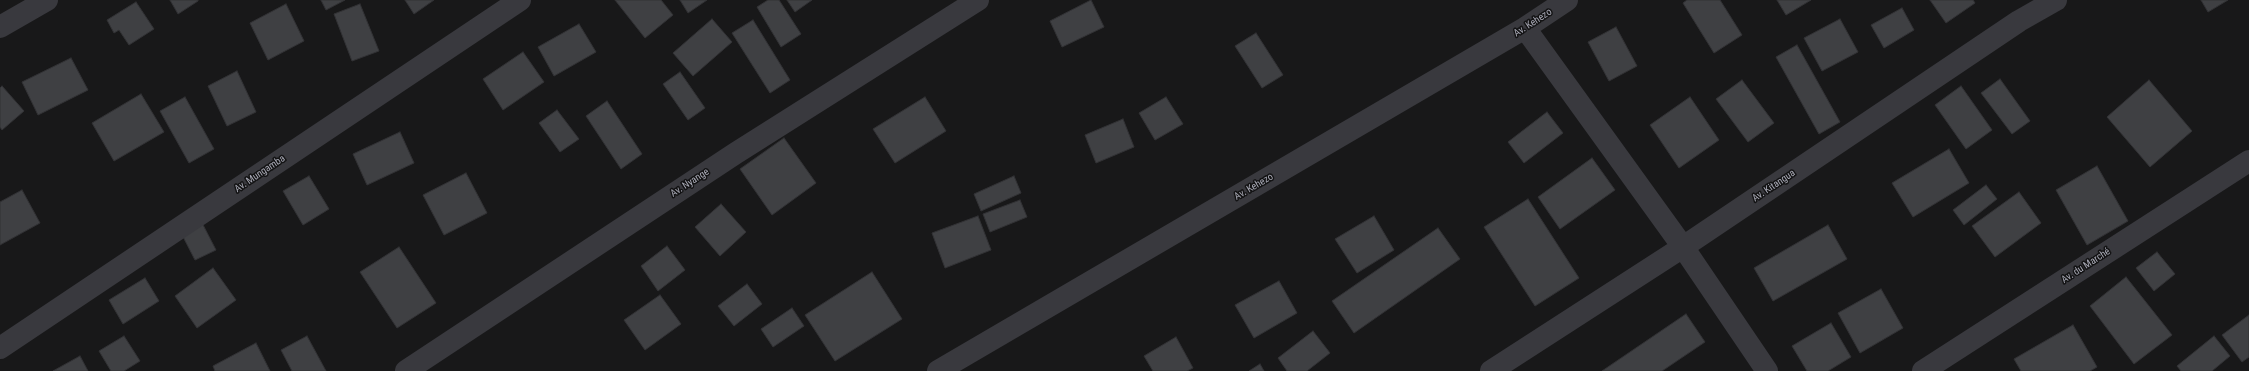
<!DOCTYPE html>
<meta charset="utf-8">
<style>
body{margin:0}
canvas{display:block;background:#181819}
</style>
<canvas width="2249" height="371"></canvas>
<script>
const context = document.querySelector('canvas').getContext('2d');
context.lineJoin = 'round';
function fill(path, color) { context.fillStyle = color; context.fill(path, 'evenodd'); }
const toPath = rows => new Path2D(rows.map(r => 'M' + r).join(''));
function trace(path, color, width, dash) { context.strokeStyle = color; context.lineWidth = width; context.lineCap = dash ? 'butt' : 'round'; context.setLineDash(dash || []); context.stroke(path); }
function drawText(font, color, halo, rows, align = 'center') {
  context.font = font + ' "Roboto Condensed",sans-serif'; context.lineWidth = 3; context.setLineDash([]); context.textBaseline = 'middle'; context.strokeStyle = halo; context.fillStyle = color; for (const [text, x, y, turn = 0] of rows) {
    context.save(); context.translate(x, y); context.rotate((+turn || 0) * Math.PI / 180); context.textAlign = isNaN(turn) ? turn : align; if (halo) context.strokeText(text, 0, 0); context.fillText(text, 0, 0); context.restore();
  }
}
const building = toPath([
 [170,0,198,0,198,1,178,14,170,0],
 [321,0,345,0,326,10,321,0],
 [405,0,434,0,414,14,405,0],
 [615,0,661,0,673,15,645,38,615,0],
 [680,0,707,0,688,13,680,0],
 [768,0,779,0,801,34,781,47,757,7,768,0],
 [787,0,812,0,795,12,787,0],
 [1091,0,1104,27,1062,47,1050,21,1091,0],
 [1687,0,1720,0,1742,35,1714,53,1683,3,1687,0],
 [1777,0,1811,0,1786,15,1777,0],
 [1930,0,1973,0,1975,3,1946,23,1930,0],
 [2201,0,2228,0,2208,12,2201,0],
 [136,2,154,29,129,45,119,30,114,33,107,20,136,2],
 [286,4,304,41,268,60,250,23,286,4],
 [360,4,379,51,352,61,334,14,360,4],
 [1902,8,1914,30,1884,48,1871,25,1902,8],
 [712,19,732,42,693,76,673,53,712,19],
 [1840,19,1858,52,1822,71,1804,38,1840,19],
 [753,20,790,80,770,93,732,33,753,20],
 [579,24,596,52,554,76,538,47,579,24],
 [1616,27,1637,66,1609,81,1588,42,1616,27],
 [1256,33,1283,75,1262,88,1235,46,1256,33],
 [1797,45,1840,122,1819,134,1776,57,1797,45],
 [523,52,544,82,503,110,483,79,523,52],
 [71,58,88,90,38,115,22,82,71,58],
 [237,71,256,112,227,126,208,86,237,71],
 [680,72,705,108,688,120,663,84,680,72],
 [2000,79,2030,121,2012,134,1981,93,2000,79],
 [1742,80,1774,123,1748,142,1716,99,1742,80],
 [2149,80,2192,131,2150,167,2107,117,2149,80],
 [2,86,24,111,2,130,0,127,0,88,2,86],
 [1961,86,1992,130,1966,149,1935,105,1961,86],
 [141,94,164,132,114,161,92,123,141,94],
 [185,97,214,149,189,163,160,111,185,97],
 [925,97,946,131,895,163,873,129,925,97],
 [1166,97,1183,124,1155,140,1139,113,1166,97],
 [1690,97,1719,140,1679,168,1650,125,1690,97],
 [607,101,642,154,621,169,586,116,607,101],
 [557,110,579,139,560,152,539,123,557,110],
 [1547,112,1563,133,1524,163,1508,142,1547,112],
 [1123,119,1134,147,1096,163,1085,135,1123,119],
 [400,132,414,163,367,185,353,154,400,132],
 [784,138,816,183,772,215,740,169,784,138],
 [1949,149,1969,183,1913,217,1892,183,1949,149],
 [1592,158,1615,190,1560,229,1538,197,1592,158],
 [2097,166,2128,221,2087,245,2056,190,2097,166],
 [466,173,487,213,444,235,423,195,466,173],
 [309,176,329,209,303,225,283,191,309,176],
 [1014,176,1021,193,981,211,974,194,1014,176],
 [1986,185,1997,199,1964,225,1953,210,1986,185],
 [22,190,40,223,0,245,0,202,22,190],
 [2019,192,2041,223,1995,257,1972,226,2019,192],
 [1528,199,1579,278,1535,306,1484,227,1528,199],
 [1020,200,1027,217,990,232,983,214,1020,200],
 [721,204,746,232,720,256,695,227,721,204],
 [978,216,991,250,945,268,932,233,978,216],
 [1374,216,1394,250,1357,273,1335,239,1374,216],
 [200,219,216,250,195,260,179,229,200,219],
 [1828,225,1847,259,1773,301,1754,268,1828,225],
 [1438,228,1460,259,1354,333,1332,301,1438,228],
 [667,246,685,270,658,291,641,266,667,246],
 [399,247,436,303,397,328,360,272,399,247],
 [2157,252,2175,274,2154,291,2136,268,2157,252],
 [213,268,236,300,197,328,175,296,213,268],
 [872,272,902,319,835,361,805,315,872,272],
 [2126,277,2172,335,2134,364,2090,306,2126,277],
 [145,278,159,301,123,324,109,300,145,278],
 [1279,281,1297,313,1254,338,1235,305,1279,281],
 [747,284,762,304,734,326,718,306,747,284],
 [1881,289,1903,328,1860,353,1838,313,1881,289],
 [660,295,681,324,645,350,624,320,660,295],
 [792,308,804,326,773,347,761,329,792,308],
 [1686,314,1705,342,1662,371,1602,371,1686,314],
 [2249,315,2249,357,2242,362,2222,335,2249,315],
 [1831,323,1851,357,1828,371,1807,371,1792,346,1831,323],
 [2073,325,2097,367,2090,371,2021,371,2014,359,2073,325],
 [1313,331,1330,353,1307,371,1287,371,1278,358,1313,331],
 [124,336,140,361,124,371,111,371,99,351,124,336],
 [307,336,326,371,292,371,281,350,307,336],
 [2214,336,2230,356,2212,371,2181,371,2177,366,2214,336],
 [1176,337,1193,368,1187,371,1153,371,1144,356,1176,337],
 [256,343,270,371,215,371,213,366,256,343],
 [80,356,88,371,53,371,80,356],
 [1260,364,1264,371,1249,371,1260,364]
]);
fill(building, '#3f4043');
trace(building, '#323235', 1);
trace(toPath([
 [0,27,47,0],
 [1525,28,1683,247,1767,371],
 [0,348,520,0],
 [406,371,736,153,978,0],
 [938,371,1525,28,1567,0],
 [1491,371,1683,247,2019,21,2056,0],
 [1923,371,2249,161]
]), '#39393e', 22);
drawText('10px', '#abacb8', '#131314', [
 ["Av. Kehezo",1533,23,-33],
 ["Av. Mungamba",260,174,-34],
 ["Av. Nyange",690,183,-33],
 ["Av. Kitangua",1774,186,-34],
 ["Av. Kehezo",1254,187,-30],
 ["Av. du Marché",2086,266,-33]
]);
</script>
